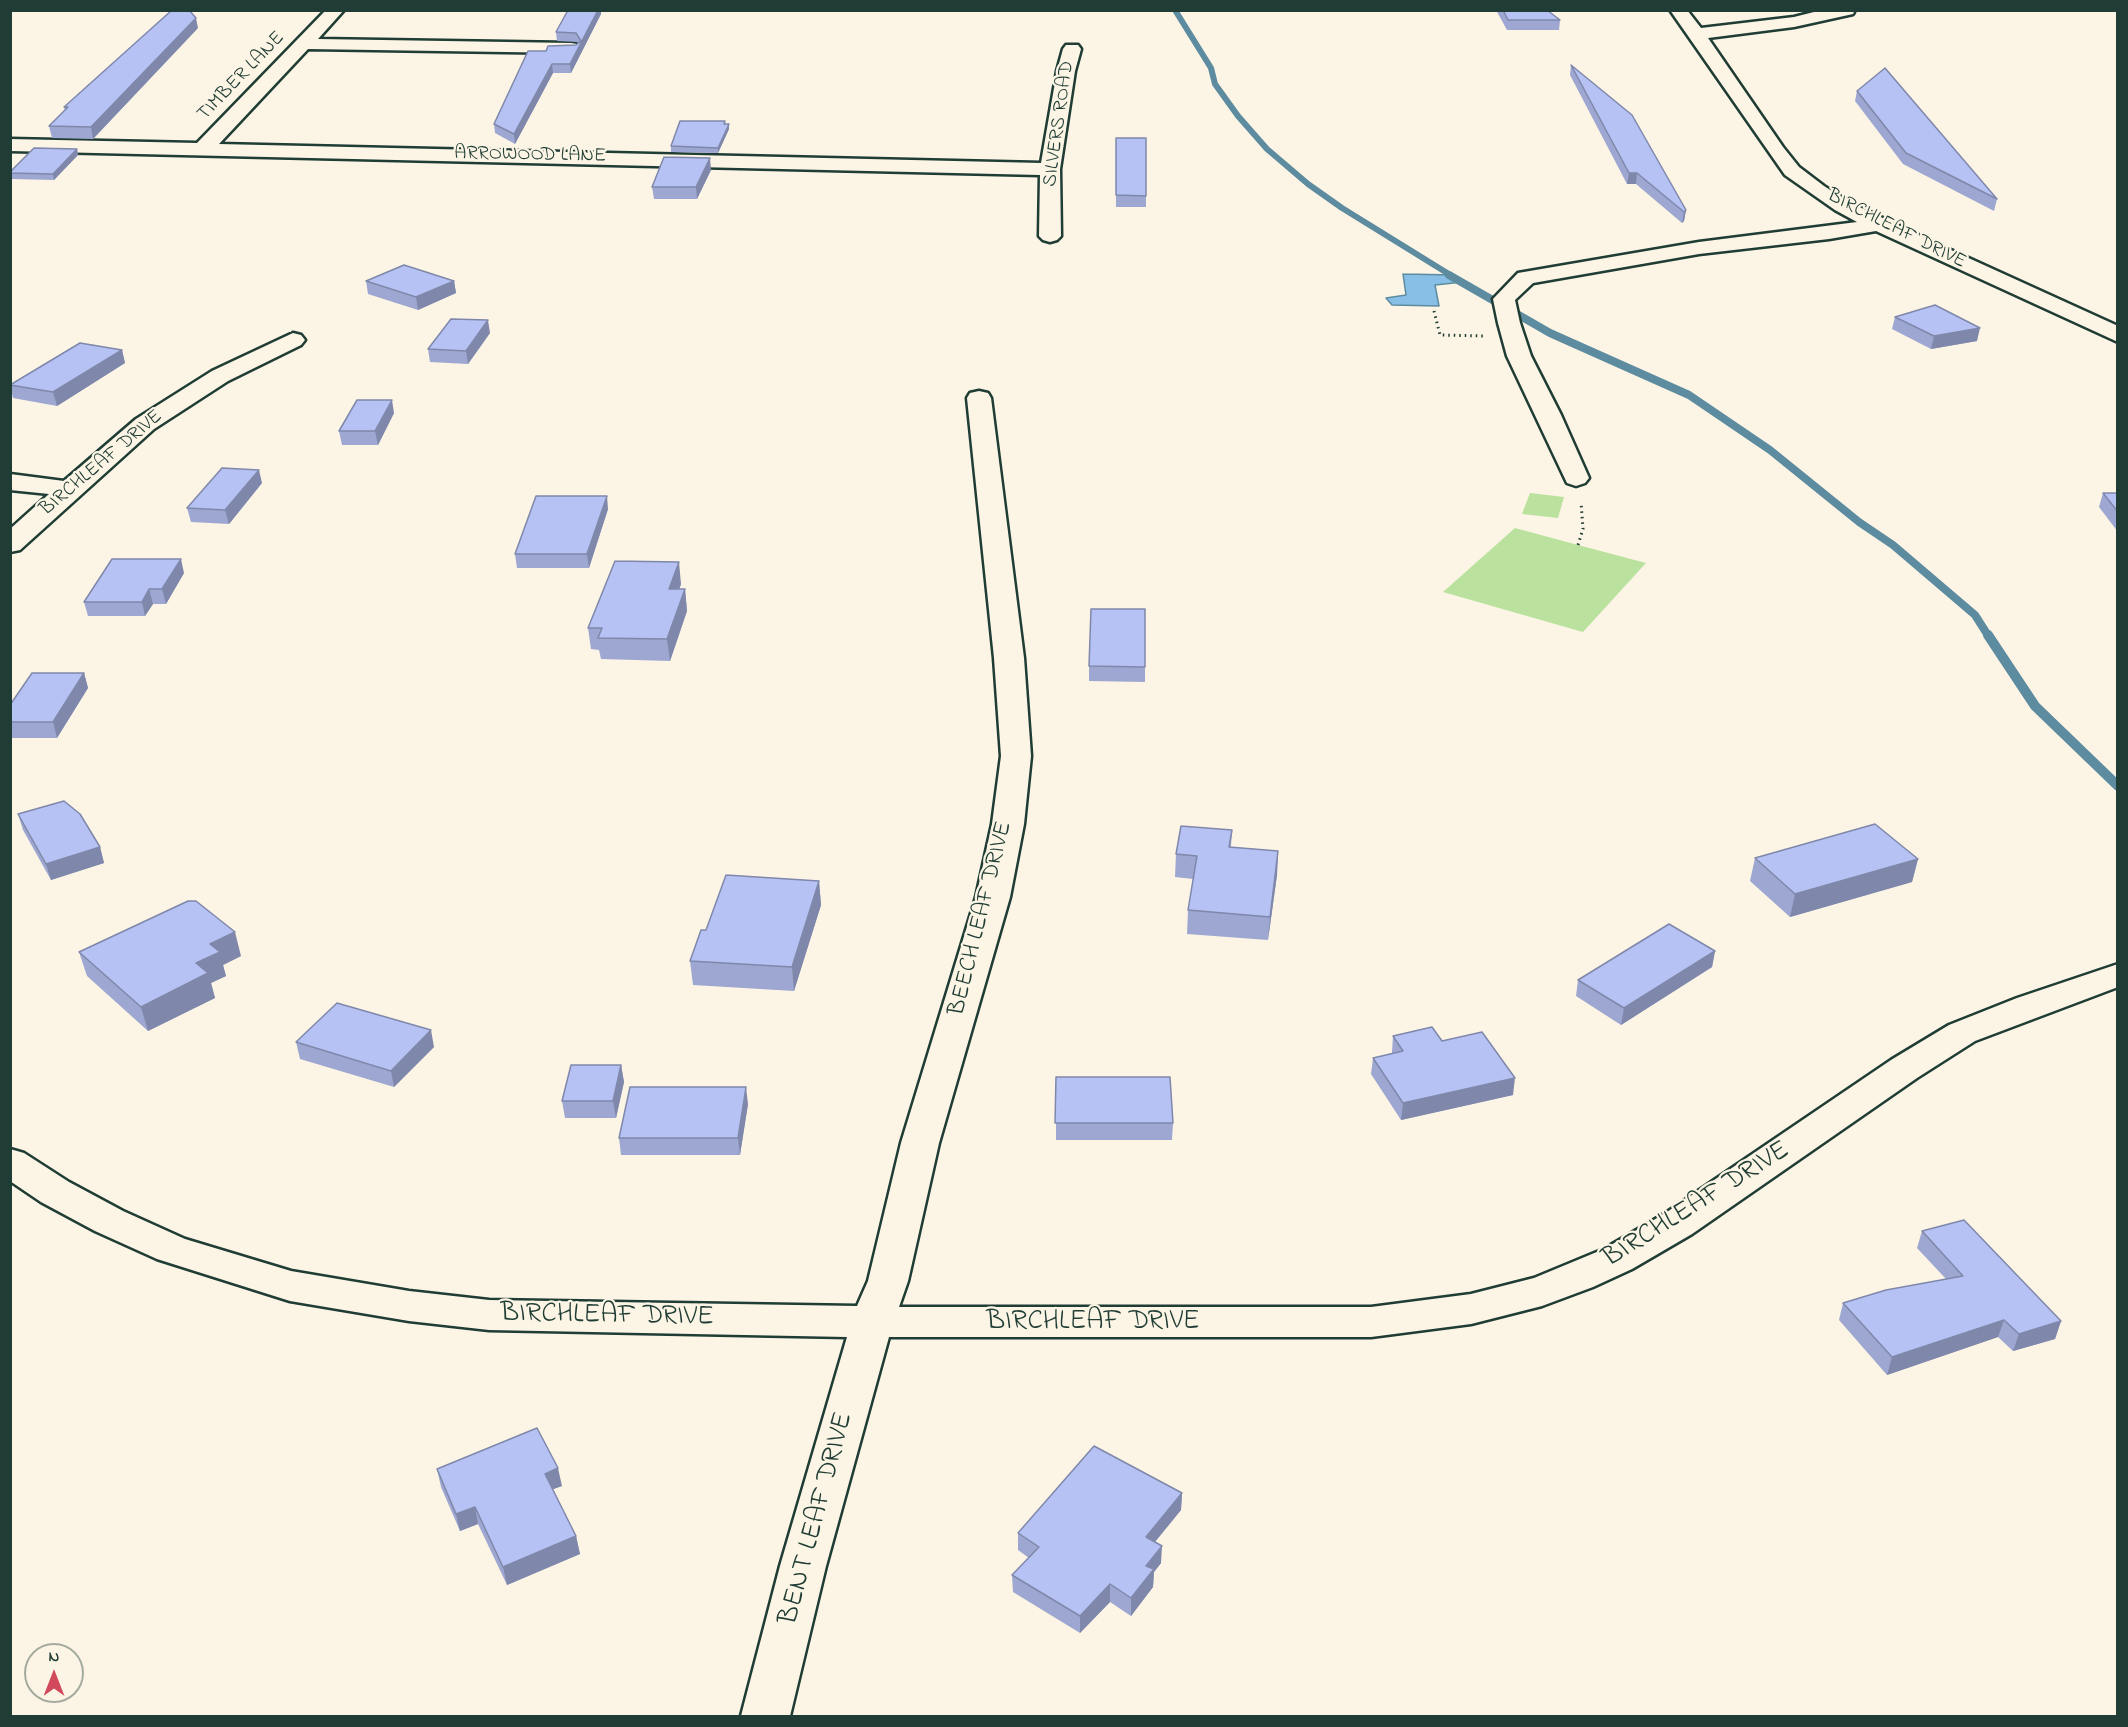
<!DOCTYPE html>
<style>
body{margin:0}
#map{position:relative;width:2128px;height:1727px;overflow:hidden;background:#fcf5e5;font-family:"Indie Flower",sans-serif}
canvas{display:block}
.frame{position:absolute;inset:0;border:12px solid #1f3d34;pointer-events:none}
.north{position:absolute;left:24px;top:1643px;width:60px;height:60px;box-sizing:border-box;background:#fcf5e5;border:2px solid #a4ab9e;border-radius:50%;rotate:0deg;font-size:16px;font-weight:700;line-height:24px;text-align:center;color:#1f3d34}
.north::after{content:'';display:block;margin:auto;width:21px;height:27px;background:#d1495b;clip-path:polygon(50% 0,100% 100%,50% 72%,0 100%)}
</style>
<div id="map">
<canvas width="2128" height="1727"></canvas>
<div class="frame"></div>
<div class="north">N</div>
</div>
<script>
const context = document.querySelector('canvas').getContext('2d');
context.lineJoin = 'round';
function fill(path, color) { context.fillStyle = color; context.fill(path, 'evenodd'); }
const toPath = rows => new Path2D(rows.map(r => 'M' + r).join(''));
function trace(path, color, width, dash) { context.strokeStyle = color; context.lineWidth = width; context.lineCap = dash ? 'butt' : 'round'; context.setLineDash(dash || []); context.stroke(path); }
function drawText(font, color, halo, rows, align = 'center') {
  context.font = font + ' "Indie Flower",sans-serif'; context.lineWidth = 4.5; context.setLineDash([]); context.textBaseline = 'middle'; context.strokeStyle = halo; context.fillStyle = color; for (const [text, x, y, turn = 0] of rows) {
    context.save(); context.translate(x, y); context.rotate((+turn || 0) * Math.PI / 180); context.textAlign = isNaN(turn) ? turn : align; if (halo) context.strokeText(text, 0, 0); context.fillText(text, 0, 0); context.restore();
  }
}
fill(toPath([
 [1530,493,1564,497,1558,518,1522,514],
 [1515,528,1578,545,1646,563,1583,632,1443,592]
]), '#bae29e');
const water = toPath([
 [1403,274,1455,275,1463,282,1435,285,1439,306,1392,305,1386,298,1406,295,1403,274]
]);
fill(water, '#87bfe6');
trace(water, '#5d8b9f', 1.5);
trace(toPath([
 [1175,10,1211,68,1215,84,1238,116,1267,149,1308,184,1342,208,1452,276]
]), '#5d8b9f', 6);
trace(toPath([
 [1449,275,1550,333,1689,395,1770,450,1859,522,1893,545,1975,615,1989,637]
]), '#5d8b9f', 8);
trace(toPath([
 [1988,635,2035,706,2118,786]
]), '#5d8b9f', 10);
const minor = toPath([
 [326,10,344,10,318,39,571,43,577,44,580,48,577,52,571,53,308,49,219,144,1041,163,1057,71,1063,49,1066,45,1078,45,1081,49,1075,71,1060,169,1061,236,1057,240,1050,242,1043,240,1039,236,1040,175,10,151,10,139,197,143,326,10],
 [1670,10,1687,10,1701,28,1794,17,1822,10,1855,10,1853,14,1794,27,1708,38,1783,147,1799,167,1824,186,1849,202,1929,240,2118,326,2118,342,1876,231,1829,239,1699,254,1533,283,1515,300,1520,323,1531,356,1561,415,1589,478,1585,483,1576,486,1567,483,1507,356,1498,323,1493,299,1518,273,1699,242,1857,222,1835,210,1785,175,1670,10],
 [293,333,301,335,305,340,301,345,228,381,154,429,20,550,10,552,10,529,49,494,10,490,10,474,64,481,136,419,212,371,293,333],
 [979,391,988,393,991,398,1024,658,1031,756,1024,824,1010,897,939,1143,908,1281,899,1307,1371,1307,1471,1294,1534,1278,1604,1249,1664,1214,1891,1060,1949,1025,2017,998,2118,964,2118,987,1975,1041,1917,1078,1692,1234,1632,1269,1593,1287,1542,1306,1471,1324,1371,1337,889,1337,826,1566,790,1716,741,1716,780,1566,847,1337,489,1330,409,1321,290,1301,157,1259,95,1231,41,1202,10,1181,10,1149,24,1153,69,1182,123,1211,185,1239,291,1271,409,1291,489,1300,857,1306,868,1281,901,1143,976,897,992,824,1001,756,994,658,967,398,970,393,979,391]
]);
trace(minor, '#1f3d34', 5);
trace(toPath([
 [1434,311,1440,335,1484,336],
 [1578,545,1583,529,1581,502]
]), '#1f3d34', 3, [1.5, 4]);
fill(minor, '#fcf5e5');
fill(toPath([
 [568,10,601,10,601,14,571,73,553,73,515,144,495,133,494,124,546,51,576,45,578,43,577,42,557,41,556,32],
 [1496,10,1547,10,1560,20,1559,30,1507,30],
 [198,28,93,139,52,138,49,126,65,111,64,107],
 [1571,65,1686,210,1684,221,1682,223,1636,184,1627,184,1570,75],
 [1857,91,1997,199,1994,211,1903,164,1855,101],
 [729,129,718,153,671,152,671,146],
 [1116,138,1146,138,1146,207,1116,207],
 [77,149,78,155,54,180,11,179,10,172],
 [711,170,697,199,654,199,652,187],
 [366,281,454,281,456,293,418,310,368,294],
 [1895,317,1977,341,1931,349,1892,329],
 [490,333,468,364,430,362,428,349],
 [122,350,125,363,57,406,13,398,10,385],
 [394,413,378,445,342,445,339,431],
 [262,483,229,524,191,522,187,508],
 [2103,493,2118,493,2118,532,2099,507],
 [608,509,589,568,517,568,515,554],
 [184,573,166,604,153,604,145,616,88,616,84,602],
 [681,584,679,589,685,589,687,611,670,661,601,659,599,650,591,649,588,628],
 [1089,666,1145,667,1145,682,1089,681],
 [84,673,88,688,57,738,10,738,10,705],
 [18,814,100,847,104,863,51,880,23,830],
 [1232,830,1231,847,1278,851,1277,875,1268,940,1187,934,1188,910,1193,879,1175,877,1176,854],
 [1755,858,1918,859,1912,882,1790,917,1750,881],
 [819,881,821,905,794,991,693,985,690,961,706,930],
 [1715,951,1712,967,1621,1025,1576,996,1578,980],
 [79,952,241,956,223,965,226,976,211,983,215,998,148,1031,87,976],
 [1393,1036,1442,1041,1513,1095,1401,1120,1371,1074,1373,1058,1392,1053,1392,1052],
 [296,1042,434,1047,394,1087,300,1059],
 [621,1065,624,1082,616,1118,565,1118,562,1101],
 [1056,1077,1173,1123,1172,1140,1056,1140],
 [748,1104,740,1155,621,1155,619,1138],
 [1922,1231,2061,1321,2055,1339,2013,1351,1998,1337,1887,1375,1839,1320,1843,1303,1946,1279,1917,1248],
 [437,1469,562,1486,553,1489,576,1536,580,1554,507,1585,478,1524,460,1531,441,1487],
 [1182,1493,1181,1510,1155,1542,1161,1563,1154,1572,1153,1587,1131,1616,1110,1602,1080,1633,1013,1592,1012,1575,1029,1558,1018,1550,1018,1533]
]), '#9da7d1');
fill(toPath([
 [598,10,601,10,601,14,571,73,570,64],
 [196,18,198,28,93,139,91,127],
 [552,64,553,73,515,144,514,134],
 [729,124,729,129,718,153,718,148],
 [77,149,78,155,54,180,53,174],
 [710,158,711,170,697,199,696,187],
 [1629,173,1637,173,1636,184,1627,184],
 [1686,210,1684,221,1682,223,1684,212],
 [454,281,456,293,418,310,416,297],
 [488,320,490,333,468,364,466,351],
 [1980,328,1977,341,1931,349,1934,336],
 [122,350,125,363,57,406,53,392],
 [392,400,394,413,378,445,375,431],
 [259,470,262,483,229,524,225,510],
 [607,496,608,509,589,568,587,554],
 [181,559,184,573,166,604,162,589],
 [679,562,681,584,672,611,669,589],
 [149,589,153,604,145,616,142,602],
 [685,589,687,611,670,661,667,639],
 [84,673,88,688,57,738,53,722],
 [100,847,104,863,51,880,46,864],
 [1278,851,1277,875,1268,940,1270,917],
 [1918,859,1912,882,1790,917,1795,894],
 [819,881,821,905,794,991,792,967],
 [235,932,241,956,223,965,226,976,211,983,215,998,148,1031,141,1007,196,963,210,944],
 [1715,951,1712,967,1621,1025,1624,1008],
 [431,1030,434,1047,394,1087,391,1071],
 [621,1065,624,1082,616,1118,613,1101],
 [1515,1078,1513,1095,1401,1120,1403,1103],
 [746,1087,748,1104,740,1155,738,1138],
 [2004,1320,1998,1337,1887,1375,1892,1357],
 [2061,1321,2055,1339,2013,1351,2019,1334],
 [558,1468,562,1486,548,1491,545,1474],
 [1182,1493,1181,1510,1145,1554,1146,1537],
 [475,1507,478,1524,460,1531,456,1514],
 [576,1536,580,1554,507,1585,503,1567],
 [1162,1546,1161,1563,1154,1572,1153,1587,1131,1616,1131,1598,1146,1566],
 [1110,1584,1110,1602,1080,1633,1080,1616]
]), '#7f88aa');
const building = toPath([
 [172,10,189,10,196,18,91,127,49,126,68,107,64,107,172,10],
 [568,10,598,10,570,64,552,64,514,134,494,124,528,51,546,51,548,46,576,45,581,41,576,33,556,32,568,10],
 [1503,10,1547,10,1560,20,1508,20,1503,10],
 [1571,65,1632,115,1686,210,1684,212,1637,173,1629,173,1571,65],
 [1885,68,1997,199,1906,153,1857,91,1885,68],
 [680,121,725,121,724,124,729,124,718,148,671,146,680,121],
 [1116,138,1146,138,1146,196,1116,195,1116,138],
 [34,148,77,149,53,174,10,173,10,172,34,148],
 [664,157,710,158,696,187,652,187,664,157],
 [404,265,454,281,416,297,366,281,404,265],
 [1935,305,1980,328,1934,336,1895,317,1935,305],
 [451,319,488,320,466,351,428,349,451,319],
 [80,343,122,350,53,392,10,385,80,343],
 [357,400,392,400,375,431,339,431,357,400],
 [222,468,259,470,225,510,187,508,222,468],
 [2103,493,2118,493,2118,512,2103,493],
 [536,496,607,496,587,554,515,554,536,496],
 [112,559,181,559,162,589,149,589,142,602,84,602,112,559],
 [615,561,679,562,669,589,685,589,667,639,598,638,602,628,588,628,615,561],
 [1091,609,1145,609,1145,667,1089,666,1091,609],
 [32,673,84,673,53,722,10,722,10,705,32,673],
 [64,801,80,814,100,847,46,864,18,814,64,801],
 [1875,824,1918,859,1795,894,1755,858,1875,824],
 [1181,826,1232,830,1229,847,1278,851,1270,917,1188,910,1197,856,1176,854,1181,826],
 [726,875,819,881,792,967,690,961,701,930,706,930,726,875],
 [188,901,196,901,235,932,210,944,220,952,196,963,208,973,141,1007,79,952,188,901],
 [1669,924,1715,951,1624,1008,1578,980,1669,924],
 [337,1003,431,1030,391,1071,296,1042,337,1003],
 [1432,1027,1442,1041,1482,1032,1515,1078,1403,1103,1373,1058,1403,1051,1393,1036,1432,1027],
 [571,1065,621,1065,613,1101,562,1101,571,1065],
 [1056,1077,1170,1077,1173,1123,1055,1123,1056,1077],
 [630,1087,746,1087,738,1138,619,1138,630,1087],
 [1964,1220,2061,1321,2019,1334,2004,1320,1892,1357,1843,1303,1886,1290,1963,1276,1922,1231,1964,1220],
 [537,1428,558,1468,545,1474,576,1536,503,1567,475,1507,456,1514,437,1469,537,1428],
 [1094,1446,1182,1493,1146,1537,1162,1546,1146,1566,1154,1569,1131,1598,1110,1584,1080,1616,1012,1575,1039,1547,1018,1533,1094,1446]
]);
fill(building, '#b6c2f3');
trace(building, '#7f88aa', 1.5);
drawText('20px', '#1f3d34', '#fcf5e5', [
 ["TIMBER LANE",242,77,-46],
 ["SILVERS ROAD",1060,124,-82],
 ["ARROWOOD LANE",530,156,1],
 ["BIRCHLEAF DRIVE",1896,230,27],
 ["BIRCHLEAF DRIVE",102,464,-40]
]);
drawText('24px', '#1f3d34', '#fcf5e5', [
 ["BEECH LEAF DRIVE",982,919,-76]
]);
drawText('28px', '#1f3d34', '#fcf5e5', [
 ["BIRCHLEAF DRIVE",1697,1206,-32],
 ["BIRCHLEAF DRIVE",607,1317,1],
 ["BIRCHLEAF DRIVE",1093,1323],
 ["BENT LEAF DRIVE",818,1519,-75]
]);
</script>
